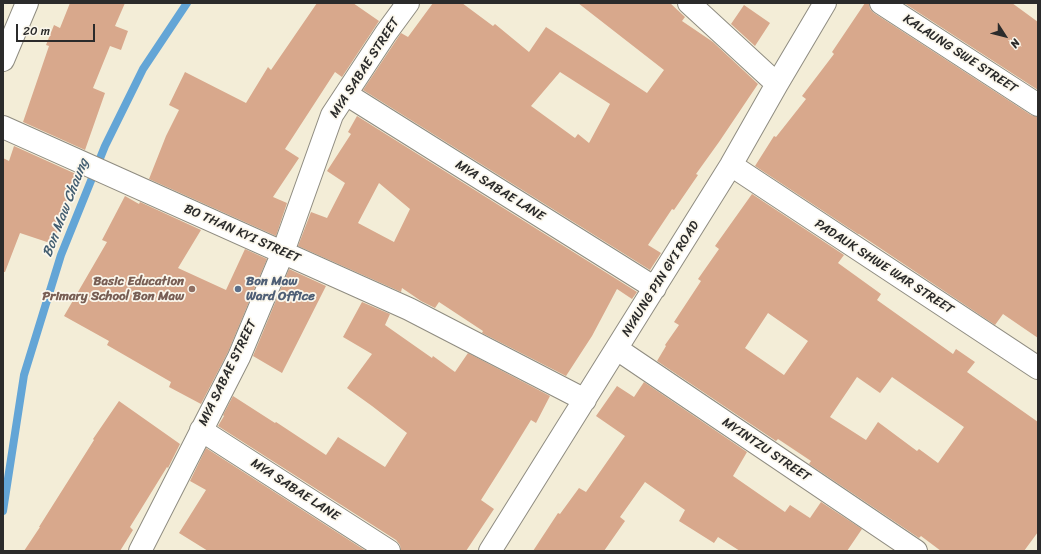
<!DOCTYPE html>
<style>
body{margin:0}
#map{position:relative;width:1041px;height:554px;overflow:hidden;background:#f3edd7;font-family:Sriracha,sans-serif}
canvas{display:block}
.frame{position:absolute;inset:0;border:4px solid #2b2b2b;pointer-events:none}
.north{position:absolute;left:985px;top:16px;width:40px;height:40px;-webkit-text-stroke:3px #fbf7ec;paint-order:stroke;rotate:126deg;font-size:11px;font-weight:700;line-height:16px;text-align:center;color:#2b2b2b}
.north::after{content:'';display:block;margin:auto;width:14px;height:18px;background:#2b2b2b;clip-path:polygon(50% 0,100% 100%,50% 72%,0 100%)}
.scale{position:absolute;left:16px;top:24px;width:79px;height:18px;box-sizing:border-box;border:2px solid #2b2b2b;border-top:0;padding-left:5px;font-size:12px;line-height:14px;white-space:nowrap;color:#2b2b2b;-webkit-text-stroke:3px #fbf7ec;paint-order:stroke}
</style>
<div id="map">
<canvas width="1041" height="554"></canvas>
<div class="frame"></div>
<div class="north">N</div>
<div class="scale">20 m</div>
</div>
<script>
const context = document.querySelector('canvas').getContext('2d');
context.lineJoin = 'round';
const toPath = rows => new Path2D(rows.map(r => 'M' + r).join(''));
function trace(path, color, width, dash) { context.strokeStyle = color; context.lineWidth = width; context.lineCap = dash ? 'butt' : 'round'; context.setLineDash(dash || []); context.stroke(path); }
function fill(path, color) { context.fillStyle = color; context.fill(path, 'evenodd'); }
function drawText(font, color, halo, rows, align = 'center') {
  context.font = font + ' Sriracha,sans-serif'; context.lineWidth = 3.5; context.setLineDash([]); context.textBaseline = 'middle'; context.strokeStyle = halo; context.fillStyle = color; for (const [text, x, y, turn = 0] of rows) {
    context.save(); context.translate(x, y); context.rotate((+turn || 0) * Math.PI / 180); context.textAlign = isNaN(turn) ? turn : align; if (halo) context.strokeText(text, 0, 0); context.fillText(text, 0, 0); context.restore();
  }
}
trace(toPath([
 [3,511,24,375,61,255,105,146,143,69,187,3]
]), '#63a5d6', 8);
fill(toPath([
 [70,3,125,3,115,26,128,31,121,50,110,46,93,88,105,93,85,150,23,122,49,46,46,45,54,25,60,28],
 [317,3,353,3,379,21,342,77,335,72,285,149,299,158,273,197,287,203,276,236,149,179,166,136,179,110,169,105,185,72,246,103,268,67,271,70],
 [433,3,462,3,493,26,495,24,529,52,546,27,647,93,664,70,578,3,670,3,685,17,682,21,713,42,758,84,719,142,696,174,698,175,674,210,672,209,648,245,661,253,650,270,363,90,401,33,408,37],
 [560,72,610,104,589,143,578,134,575,138,531,106],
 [865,3,869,3,870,9,874,13,1031,115,1038,117,1038,338,1003,314,995,325,859,234,858,234,755,166,774,136,776,137,806,99,802,96,834,54,832,52],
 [904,3,1012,3,1038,22,1038,90],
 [744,5,770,23,755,46,731,24],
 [357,116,637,292,632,299,617,289,592,336,566,376,482,333,483,331,439,302,435,308,421,301,402,288,401,292,298,246,311,212,327,218,345,183,327,171,351,134,348,132],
 [379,183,410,209,394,242,358,223],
 [14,146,76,174,53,244,20,233,5,272,3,272,3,158,9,161],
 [752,194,844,255,838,263,881,294,877,300,953,354,956,349,975,362,967,372,1038,422,1038,532,1024,551,941,551,921,536,919,538,809,464,811,461,778,439,776,441,657,361,666,346,665,345,679,325,674,322,701,281,698,279,719,249,715,246],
 [768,313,808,341,784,375,745,348],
 [857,377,880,393,892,377,964,427,938,463,919,449,917,451,878,422,866,440,830,417],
 [125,196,139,204,140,202,201,230,178,268,226,290,245,249,267,259,228,352,201,404,169,387,171,382,107,345,109,341,64,316,107,242,102,240],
 [289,269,326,286,282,373,253,356],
 [362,302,390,314,385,325,432,358,433,356,455,372,468,353,550,396,536,423,531,420,507,459,481,500,494,509,466,551,401,551,400,545,396,540,218,426,224,416,223,415,233,396,275,423,276,422,326,455,338,437,385,467,407,433,372,406,347,388,372,354,343,337],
 [644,382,747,452,733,476,785,512,790,505,810,518,821,502,862,529,847,551,740,551,718,537,714,543,679,521,685,510,645,482,620,517,625,521,604,551,533,551,558,513,560,514,579,488,586,492,625,436,596,416,617,386,634,397],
 [119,401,180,444,168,468,167,467,130,527,133,530,120,551,24,551,40,527,39,527,94,440,93,439],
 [206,448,366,551,208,551,179,533,206,490,190,481]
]), '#d8a88c');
const minor = toPath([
 [689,3,777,84],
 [881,3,1038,105],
 [3,60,27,3],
 [346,94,655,288],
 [3,127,409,309,585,400],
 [731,165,1038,368],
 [617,349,916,551],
 [201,430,389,551],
 [140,551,239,357,283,252,332,115,386,33,408,3],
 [490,551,731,165,777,84,825,3]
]);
trace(minor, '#8f8c81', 24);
trace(minor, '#fff', 22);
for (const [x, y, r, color] of [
 [192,289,4,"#8d6e63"],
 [238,289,4,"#5c6f8a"]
]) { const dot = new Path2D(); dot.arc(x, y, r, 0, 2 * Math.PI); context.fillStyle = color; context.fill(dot); trace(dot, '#fbf7ec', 1.5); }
drawText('13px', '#2b2b2b', '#fbf7ec', [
 ["KALAUNG SWE STREET",960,54,33],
 ["MYA SABAE STREET",365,68,-57],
 ["MYA SABAE LANE",500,191,32],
 ["BO THAN KYI STREET",242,234,24],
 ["PADAUK SHWE WAR STREET",884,267,33],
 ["NYAUNG PIN GYI ROAD",661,279,-58],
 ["MYA SABAE STREET",228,373,-64],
 ["MYINTZU STREET",766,450,34],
 ["MYA SABAE LANE",295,490,33]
]);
drawText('bold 13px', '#785e54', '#fbf7ec', [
 ["Basic Education",184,282],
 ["Primary School Bon Maw",184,297]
], 'right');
drawText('bold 13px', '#4e5e75', '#fbf7ec', [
 ["Bon Maw",246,282],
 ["Ward Office",246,297]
], 'left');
drawText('italic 14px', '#415c6f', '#fbf7ec', [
 ["Bon Maw Chaung",66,208,-69]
]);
</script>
